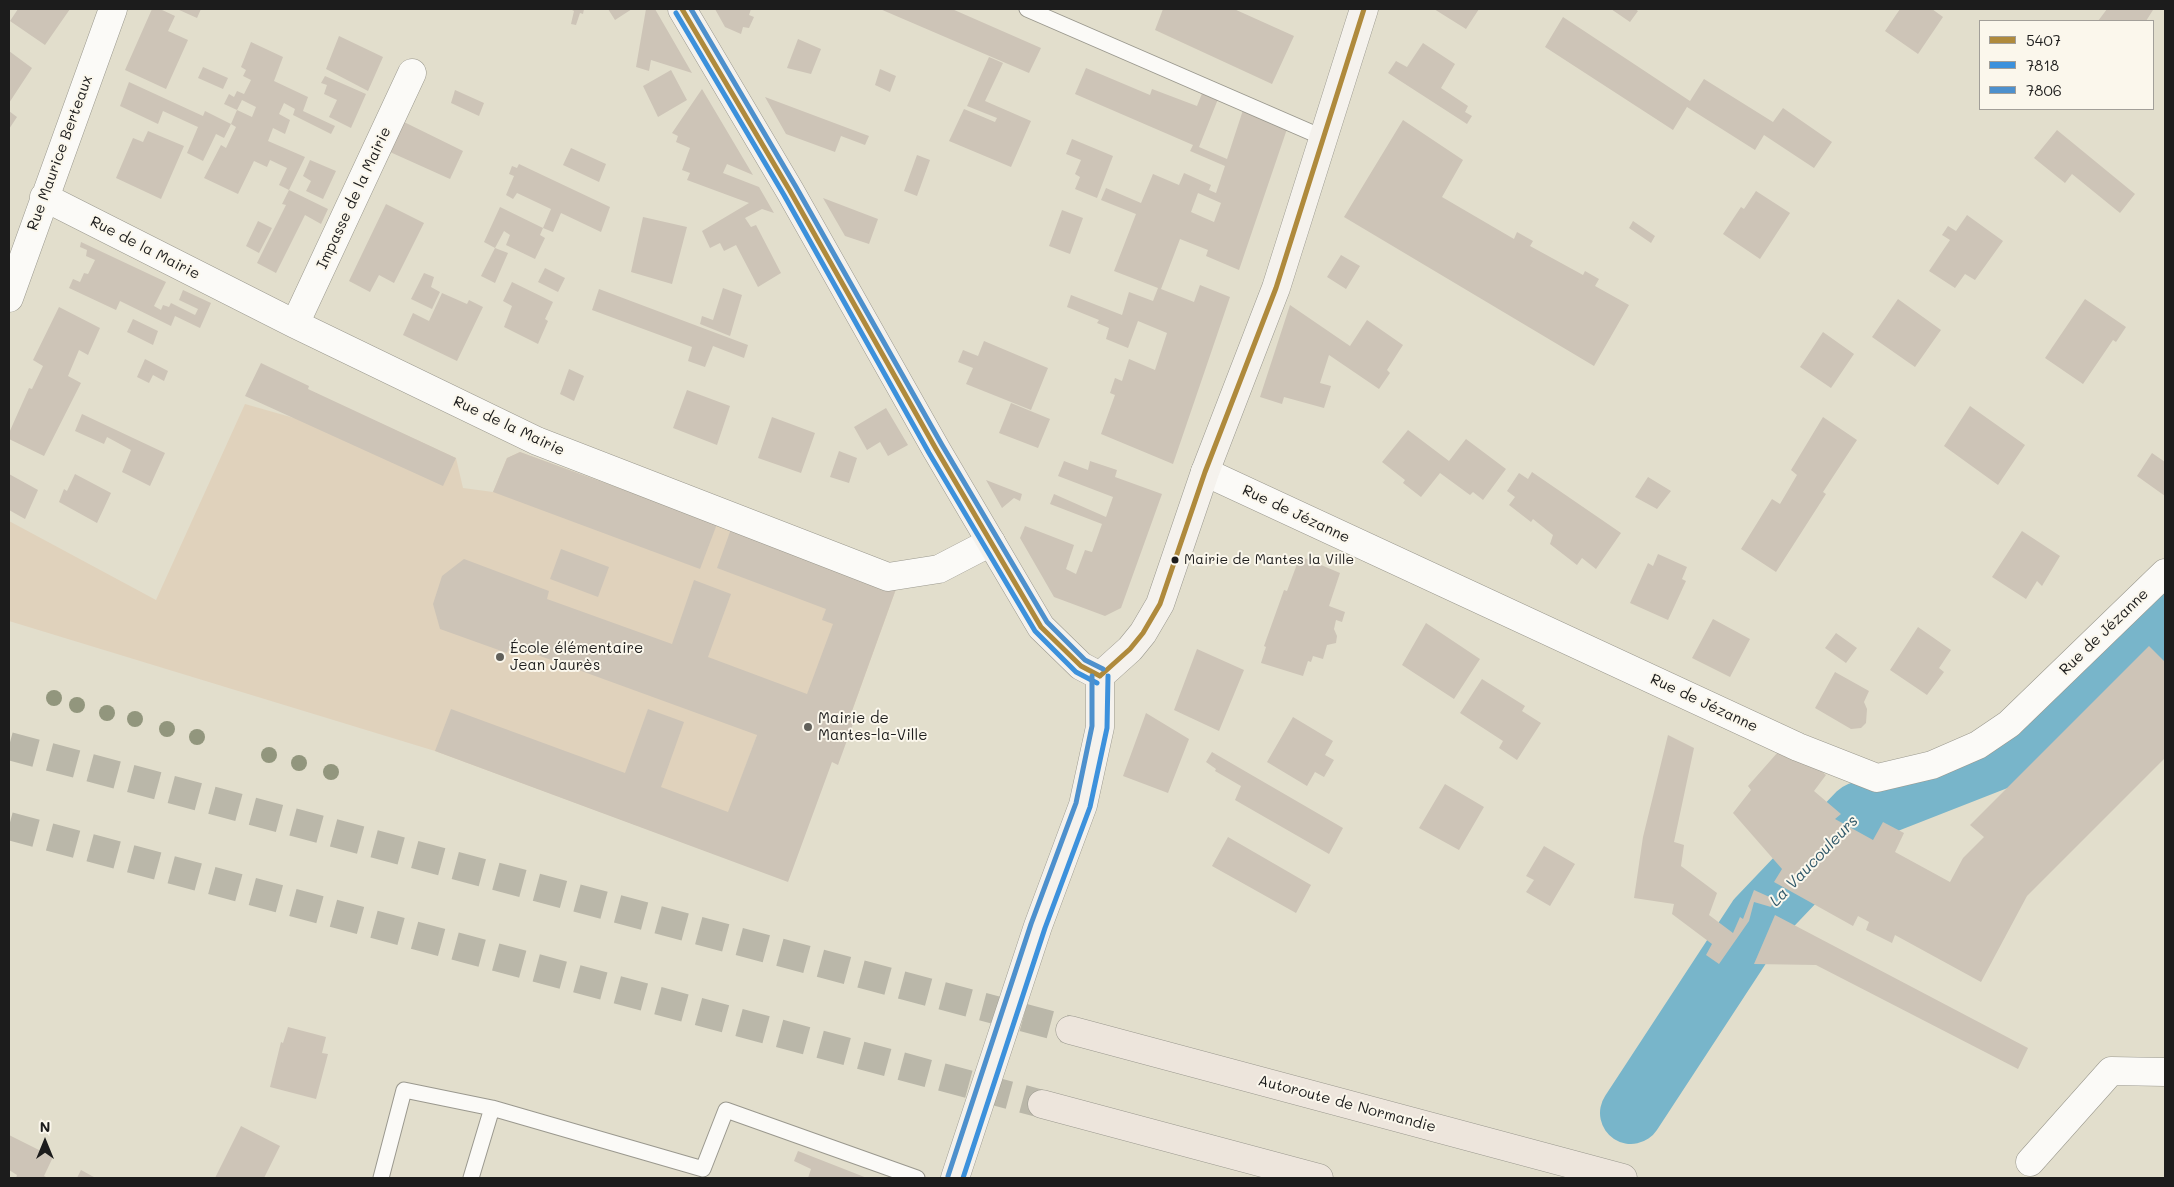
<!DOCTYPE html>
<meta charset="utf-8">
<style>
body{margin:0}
#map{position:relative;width:2174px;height:1187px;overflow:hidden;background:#e2decc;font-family:Mali,sans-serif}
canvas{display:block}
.frame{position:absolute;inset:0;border:10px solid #1c1c1c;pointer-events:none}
.legend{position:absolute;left:1979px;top:20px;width:175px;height:90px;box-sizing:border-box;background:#fbf7ec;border:1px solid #a29f99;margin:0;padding:6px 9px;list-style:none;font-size:15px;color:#1c1c1c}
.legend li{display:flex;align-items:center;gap:10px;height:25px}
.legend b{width:25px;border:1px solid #a29f99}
.north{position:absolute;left:20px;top:1117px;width:50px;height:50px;-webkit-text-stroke:4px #fbf7ec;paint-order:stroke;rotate:0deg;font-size:14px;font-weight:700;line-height:20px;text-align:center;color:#1c1c1c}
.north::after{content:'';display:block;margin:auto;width:18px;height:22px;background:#1c1c1c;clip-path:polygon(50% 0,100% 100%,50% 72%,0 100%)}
</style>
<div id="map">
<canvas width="2174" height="1187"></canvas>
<div class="frame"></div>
<ul class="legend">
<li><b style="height:6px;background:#af8a3c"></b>5407</li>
<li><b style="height:6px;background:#3c91dc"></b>7818</li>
<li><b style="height:6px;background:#4d90cd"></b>7806</li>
</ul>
<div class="north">N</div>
</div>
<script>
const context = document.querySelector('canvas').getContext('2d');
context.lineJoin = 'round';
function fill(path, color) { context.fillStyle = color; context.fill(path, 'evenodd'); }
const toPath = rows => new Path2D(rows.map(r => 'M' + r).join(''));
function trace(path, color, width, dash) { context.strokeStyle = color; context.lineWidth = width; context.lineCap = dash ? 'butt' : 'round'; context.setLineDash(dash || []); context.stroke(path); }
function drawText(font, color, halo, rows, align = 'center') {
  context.font = font + ' Mali,sans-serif'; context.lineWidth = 4; context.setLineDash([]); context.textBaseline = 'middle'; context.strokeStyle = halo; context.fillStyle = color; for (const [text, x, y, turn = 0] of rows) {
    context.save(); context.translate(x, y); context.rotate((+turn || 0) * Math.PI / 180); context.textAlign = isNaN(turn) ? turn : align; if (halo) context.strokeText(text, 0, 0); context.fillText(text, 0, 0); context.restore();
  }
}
fill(toPath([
 [308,390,456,458,463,488,493,492,507,458,520,452,896,589,852,711,807,694,757,735,714,854,435,751,9,621,9,521,156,600,245,404,294,418]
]), '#e0d2bc');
trace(toPath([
 [1631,1113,1758,919,1859,813,2002,757,2147,643,2165,621]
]), '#78b5ca', 62);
fill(toPath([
 [18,9,70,9,45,45,10,21],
 [152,9,160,9,175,16,168,31,188,40,166,89,125,70],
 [177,9,201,9,197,18],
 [570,9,584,9,583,14,580,13,576,25,571,24,574,11],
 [608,9,632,9,615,20],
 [646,9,655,9,692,73,651,60,649,71,636,67],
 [715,9,751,9,749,15,754,17,749,28,743,27,741,34,725,27],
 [880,9,952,9,1041,48,1029,73],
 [1163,9,1234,9,1294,36,1272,84,1155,30],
 [1434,9,1479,9,1466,29],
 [1611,9,1635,9,1638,11,1630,22],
 [1900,9,1932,9,1943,17,1918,54,1885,31],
 [2107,9,2151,9,2153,10,2146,21,2098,21],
 [1563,17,1690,101,1704,79,1773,122,1783,108,1832,142,1814,168,1764,135,1755,150,1687,107,1673,130,1545,47],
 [339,36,383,57,368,91,326,69],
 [798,39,821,49,811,74,787,68],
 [251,42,283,57,274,81,308,97,303,111,335,126,331,134,293,115,295,109,284,103,279,114,290,120,285,134,273,128,268,141,305,157,289,190,279,185,287,168,270,160,267,167,254,161,238,194,204,178,221,145,226,148,236,127,231,124,224,138,216,134,203,161,187,153,198,127,163,111,158,124,120,106,129,82,203,116,205,111,231,124,237,110,252,117,256,107,242,100,237,110,224,104,229,94,234,97,237,91,244,94,251,80,243,76,246,70,241,67],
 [1423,43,1455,64,1441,88,1468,106,1465,112,1472,116,1467,124,1388,73,1396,61,1407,67],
 [9,51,32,68,9,103],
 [989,57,1003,63,985,101,1031,121,1011,167,949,141,964,109,995,122,997,118,967,106],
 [203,67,228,78,223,89,198,78],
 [1086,68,1150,95,1152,89,1197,106,1203,91,1218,99,1199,147,1227,159,1243,110,1287,129,1239,270,1206,256,1208,250,1180,239,1161,289,1194,302,1200,285,1230,297,1173,464,1101,434,1115,395,1110,393,1115,378,1122,381,1129,359,1155,370,1167,333,1138,321,1128,348,1106,339,1109,328,1097,323,1099,320,1067,307,1071,295,1122,315,1129,292,1153,301,1158,288,1114,271,1136,214,1101,200,1106,188,1141,203,1153,174,1179,185,1184,173,1211,185,1209,190,1216,193,1225,166,1190,151,1193,145,1075,94],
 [1198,193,1221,203,1214,222,1191,212],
 [880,69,896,76,890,92,875,85],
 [671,70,687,100,658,117,643,86],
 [325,76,366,94,351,128,329,117,337,100,324,94,327,85,321,83],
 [702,89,753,175,727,164,723,173,759,187,774,213,762,209,745,218,751,227,756,225,781,273,758,287,736,245,724,251,720,243,710,248,702,231,749,203,687,180,690,173,682,170,690,148,676,142,678,136,672,133],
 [455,90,484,103,479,116,451,103],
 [765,97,869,136,865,145,841,136,835,152,786,134],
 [9,111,17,117,9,129],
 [1403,120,1463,160,1442,197,1514,239,1517,232,1533,241,1530,246,1583,275,1585,271,1599,279,1595,286,1629,305,1594,366,1344,217],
 [404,122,463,151,450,179,390,152],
 [2057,130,2135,194,2120,213,2072,174,2065,183,2034,158],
 [148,131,184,146,161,199,116,178,133,138,143,142],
 [1072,139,1113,156,1097,198,1075,189,1080,177,1075,174,1081,160,1066,154],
 [571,148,606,164,599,182,563,165],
 [917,155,930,160,917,196,904,191],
 [310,160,336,171,323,199,306,191,311,181,303,176],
 [519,164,610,207,601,232,561,213,553,232,543,228,551,209,517,193,513,199,506,195,514,176,509,174,512,166,517,168],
 [289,190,328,209,321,224,305,215,276,273,257,263,286,205,282,204],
 [1756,191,1790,213,1760,259,1723,234,1741,207,1744,209],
 [823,198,878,219,869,244,845,236],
 [386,204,424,223,394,283,379,275,370,292,349,281],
 [500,207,543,228,540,235,545,238,535,259,506,245,510,235,504,231,495,248,484,242],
 [1062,210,1083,218,1070,254,1049,246],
 [1967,215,2003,241,1975,280,1965,274,1955,288,1929,271,1950,240,1942,235,1948,226,1956,231],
 [643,217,687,227,672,284,631,272],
 [258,221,272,228,259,253,246,246],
 [1633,221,1655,236,1651,243,1629,228],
 [81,242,166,282,154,306,161,310,163,305,169,307,171,303,195,315,198,309,179,300,183,290,211,303,200,328,175,316,171,326,120,301,116,310,69,288,73,279,80,282,84,273,88,274,95,260,86,256,87,250,80,247],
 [495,248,508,253,495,283,481,276],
 [1341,255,1360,266,1346,289,1327,277],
 [545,268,565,278,558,292,538,282],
 [424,273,434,277,431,287,440,292,432,309,411,299],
 [512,282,553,302,545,319,548,321,538,344,504,327,512,306,503,301],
 [723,288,742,295,730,336,700,324,702,316,713,320],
 [599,289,748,345,744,358,713,346,705,367,688,361,692,347,592,310],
 [442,293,467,304,469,300,483,307,457,361,403,335,413,313,429,321],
 [1898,299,1941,330,1915,367,1872,337],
 [2085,299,2126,327,2116,342,2113,340,2083,384,2045,358],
 [1290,305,1350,346,1367,320,1403,345,1387,370,1390,373,1379,389,1329,355,1320,383,1331,386,1324,408,1284,397,1282,404,1260,397],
 [59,307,100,328,88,355,79,350,68,376,81,383,44,456,9,439,9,433,29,388,32,389,43,366,33,360],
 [133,319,158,331,153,345,127,332],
 [1823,332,1854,354,1831,388,1800,367],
 [984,341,1048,368,1031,410,966,384,973,368,958,362,963,350,978,356],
 [145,359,168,371,164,381,153,375,149,383,137,377],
 [261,363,309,386,308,389,456,458,443,486,245,396],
 [569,369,584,376,574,401,560,394],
 [687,390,730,406,717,445,673,428],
 [1011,403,1050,419,1038,448,999,433],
 [1970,406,2025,445,1998,485,1944,446],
 [886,408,908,445,888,456,880,442,867,450,854,427],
 [82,414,165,453,150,486,122,472,131,450,107,437,104,444,75,431],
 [772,417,815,433,801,473,758,458],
 [1823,417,1857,440,1823,492,1826,494,1776,572,1741,549,1772,499,1780,504,1797,475,1791,470],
 [1408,430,1449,461,1466,439,1506,469,1483,500,1473,492,1470,495,1440,473,1421,497,1403,483,1405,480,1382,462],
 [839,451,857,458,849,483,830,477],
 [520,452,717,524,700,569,493,492,507,458],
 [2152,453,2165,462,2165,496,2137,476],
 [1064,461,1088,470,1090,461,1117,470,1115,477,1162,494,1121,608,1105,616,1054,597,1020,538,1025,526,1074,545,1066,569,1076,574,1085,550,1092,552,1102,524,1050,504,1054,494,1106,517,1113,497,1058,476],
 [1532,472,1621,533,1596,569,1582,558,1577,565,1550,544,1553,535,1533,519,1531,522,1509,505,1515,497,1507,491,1519,473,1528,479],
 [9,474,38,490,25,519,9,510],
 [75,474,111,493,97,523,59,502,64,489,67,491],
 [1648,477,1671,491,1657,509,1635,497],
 [986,480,1022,494,1020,501,1014,498,1002,508],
 [731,529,896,589,852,711,857,713,838,765,832,762,788,882,435,751,451,709,625,773,648,709,684,722,661,787,728,812,757,735,510,645,507,653,440,629,433,604,442,576,464,559,549,591,547,599,672,644,694,580,731,594,708,657,807,694,833,624,822,620,826,609,717,568],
 [2022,531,2060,556,2042,586,2037,581,2026,599,1992,577],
 [561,549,609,567,598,597,550,579],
 [1658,554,1687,567,1682,579,1686,581,1668,620,1630,603,1648,563,1653,566],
 [1300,556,1340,573,1329,606,1345,612,1342,622,1336,620,1334,629,1337,636,1336,643,1327,645,1323,659,1313,656,1311,662,1308,661,1303,676,1261,663,1266,647,1264,646,1284,590,1287,591],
 [1713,619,1750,639,1730,677,1692,658],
 [1426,623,1480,659,1454,699,1402,665],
 [1918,627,1951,650,1939,668,1944,672,1927,695,1890,670],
 [1836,633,1857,648,1846,663,1825,648],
 [2149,646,2165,662,2165,758,2027,896,1981,982,1895,935,1892,943,1866,930,1869,922,1858,916,1853,926,1774,882,1782,869,1733,813,1751,790,1748,786,1778,752,1801,754,1826,775,1814,791,1841,814,1835,819,1873,840,1883,822,1904,833,1895,852,1950,882,1963,858,1984,837,1970,825],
 [1197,649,1244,670,1219,731,1174,710],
 [1835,672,1869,691,1864,702,1867,709,1866,723,1861,728,1851,729,1815,708],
 [1482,679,1525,706,1522,711,1541,723,1517,760,1499,748,1503,741,1460,713],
 [1146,713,1189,739,1168,793,1123,776],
 [1293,717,1333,741,1325,755,1334,760,1324,777,1315,772,1307,786,1267,762],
 [1668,735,1694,748,1674,842,1684,845,1681,866,1717,893,1709,915,1733,933,1740,917,1743,919,1754,890,1774,899,1771,907,1754,902,1749,921,1719,964,1706,955,1712,944,1672,914,1674,904,1634,898,1643,837],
 [1212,752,1343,828,1329,854,1235,800,1241,786,1215,771,1216,769,1206,762],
 [1445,784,1484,807,1459,850,1419,828],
 [1228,837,1311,885,1296,913,1212,866],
 [1544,846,1575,864,1550,906,1526,892,1534,880,1526,876],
 [1775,915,2028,1048,2018,1069,1816,965,1754,964],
 [288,1027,326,1037,322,1053,328,1054,316,1099,270,1087,281,1042,283,1043],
 [241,1126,280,1146,264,1178,215,1178],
 [9,1135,53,1157,44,1176,48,1178,16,1178,17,1175,9,1170],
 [798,1151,867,1178,808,1178,811,1169,794,1161],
 [81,1170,92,1176,96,1178,77,1178]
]), '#cdc4b7');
trace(toPath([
 [9,746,1070,1030],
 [9,826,1042,1104]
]), '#bab7a9', 28, [28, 14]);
const lane = toPath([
 [1027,9,1324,138],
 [492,1108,703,1169,726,1110,917,1178],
 [381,1178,404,1090,492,1108,471,1178]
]);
const street = toPath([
 [44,197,295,324,537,441,888,577,939,569,991,542],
 [9,298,113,9],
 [295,324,412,73],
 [1205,472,1798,747,1877,778,1932,765,1978,745,2009,724,2165,573],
 [2030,1162,2111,1071,2165,1072]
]);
const secondary = toPath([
 [682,9,790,191,936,449,1041,627,1081,666,1100,676],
 [955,1178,1038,926,1083,805,1100,727,1100,676,1130,649,1143,633,1160,604,1205,472,1276,288,1364,9]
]);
const highway = toPath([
 [1070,1030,1623,1178],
 [1042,1104,1319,1178]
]);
trace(lane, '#9a988e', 17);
trace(street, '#9a988e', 29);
trace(secondary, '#9a988e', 29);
trace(highway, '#9a988e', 29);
trace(lane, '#fbfaf7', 15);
trace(street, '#fbfaf7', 28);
trace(secondary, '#f5f2ed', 28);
trace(highway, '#ede5dc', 28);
trace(toPath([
 [682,9,790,191,936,449,1041,627,1081,666,1100,676],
 [1100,676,1130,649,1143,633,1160,604,1205,472,1276,288,1364,9]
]), '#af8a3c', 5);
trace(toPath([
 [676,13,784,195,929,453,1035,631,1076,672,1097,683],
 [963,1178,1045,928,1090,807,1107,728,1108,676]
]), '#3c91dc', 5);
trace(toPath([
 [691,9,796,187,942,445,1047,622,1085,660,1103,669],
 [948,1176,1031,924,1076,803,1092,726,1092,676]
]), '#4d90cd', 5);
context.fillStyle = '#92967d';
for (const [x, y] of [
 [54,698],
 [77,705],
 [107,713],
 [135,719],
 [167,729],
 [197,737],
 [269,755],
 [299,763],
 [331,772]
]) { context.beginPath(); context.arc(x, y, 8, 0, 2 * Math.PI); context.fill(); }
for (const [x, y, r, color] of [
 [1175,560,4.5,"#1c1c1c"],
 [500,657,5,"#61605a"],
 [808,727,5,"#61605a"]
]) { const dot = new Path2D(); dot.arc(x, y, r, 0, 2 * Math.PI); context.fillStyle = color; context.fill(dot); trace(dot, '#fbf7ec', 2); }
drawText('14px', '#1c1c1c', '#fbf7ec', [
 ["Mairie de Mantes la Ville",1184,560]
], 'left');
drawText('15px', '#1c1c1c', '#fbf7ec', [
 ["Rue Maurice Berteaux",60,153,-70],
 ["Impasse de la Mairie",354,198,-65],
 ["Rue de la Mairie",145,248,27],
 ["Rue de la Mairie",509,426,25],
 ["Rue de Jézanne",1296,514,25],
 ["Rue de Jézanne",2104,632,-44],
 ["Rue de Jézanne",1704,703,25],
 ["Autoroute de Normandie",1347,1104,15]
]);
drawText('15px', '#1c1c1c', '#fbf7ec', [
 ["École élémentaire",510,648],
 ["Jean Jaurès",510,665],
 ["Mairie de",818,718],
 ["Mantes-la-Ville",818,735]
], 'left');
drawText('italic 16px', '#31596a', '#fbf7ec', [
 ["La Vaucouleurs",1814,861,-46]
]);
</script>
